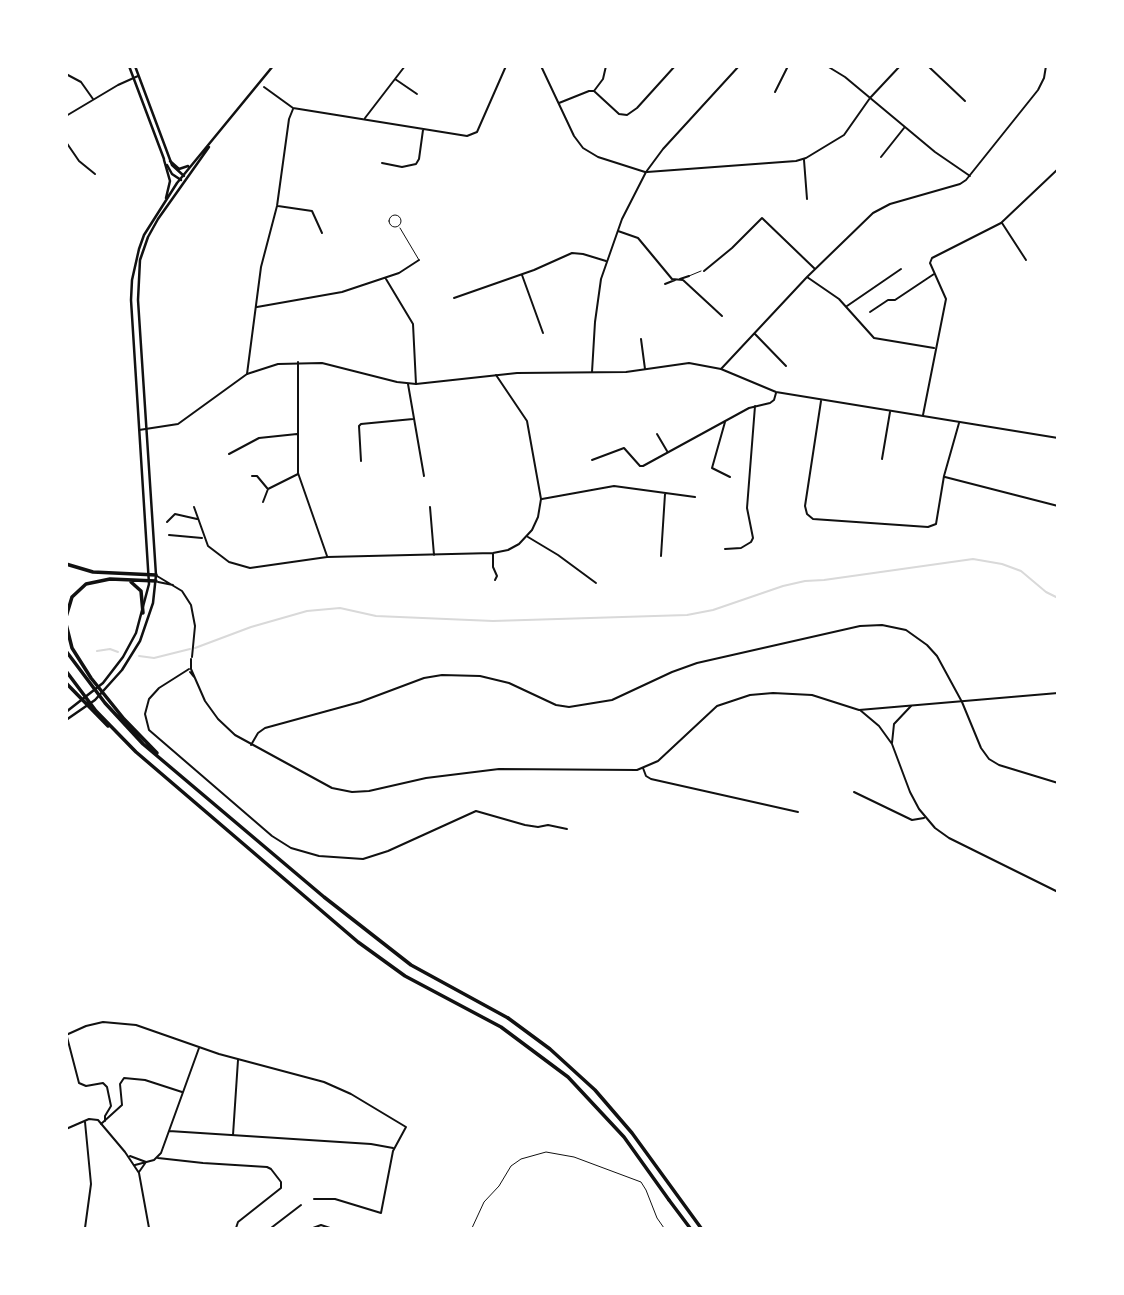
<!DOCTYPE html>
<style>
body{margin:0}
#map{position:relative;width:1124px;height:1295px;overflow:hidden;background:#fff;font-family:"Work Sans",sans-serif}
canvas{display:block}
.frame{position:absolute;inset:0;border:68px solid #fff;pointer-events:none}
</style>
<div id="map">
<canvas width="1124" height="1295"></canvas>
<div class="frame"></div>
</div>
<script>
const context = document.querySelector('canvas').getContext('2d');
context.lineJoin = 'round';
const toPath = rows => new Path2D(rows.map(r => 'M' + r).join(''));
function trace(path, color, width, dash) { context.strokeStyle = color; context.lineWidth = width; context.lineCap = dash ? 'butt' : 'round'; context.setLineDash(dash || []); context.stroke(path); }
trace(toPath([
 [195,648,251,627,307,611,340,608,376,616,493,621,687,615,713,610,783,586,805,581,824,580,973,559,1002,564,1021,571,1046,592,1058,598],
 [97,651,110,649,118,652],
 [139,656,154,658,190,649]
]), '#d9d9d9', 2);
trace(toPath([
 '389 221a6 6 0 1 1 12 0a6 6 0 1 1-12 0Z',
 [400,228,419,260],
 [472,1228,484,1202,499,1186,511,1166,521,1159,546,1152,574,1157,641,1182,646,1190,657,1218,664,1228]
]), '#111', 1);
trace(toPath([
 [689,276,701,271]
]), '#111', 1);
trace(toPath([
 [827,66,845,77,935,152,970,176],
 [928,66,965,101],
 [66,74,81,82,93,99],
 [395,79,417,94],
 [264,87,293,108,467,136,477,132,506,66],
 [594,91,619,114,627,115,637,108,675,66],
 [775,92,788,66],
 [559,103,589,91,594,91,603,79,606,66],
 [365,118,405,66],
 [66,142,79,161,95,174],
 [881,157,904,128],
 [804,160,807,199],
 [382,163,402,167,416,164,419,159,423,130],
 [647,172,796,161,806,158,844,135,870,98,900,66],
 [278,206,312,211,322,233],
 [1002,223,1026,260],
 [66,228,67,228],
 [618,231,638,238,672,279,683,280,722,316],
 [704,271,732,248,762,218,815,269],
 [522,275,543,333],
 [807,277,839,299,874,338,934,348],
 [386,279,413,324,416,384],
 [680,279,689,276],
 [665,284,675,280],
 [454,298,534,270,572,253,583,254,606,261],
 [847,306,901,269],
 [257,307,342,292,399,273,419,260],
 [870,312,888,300,895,300,934,274],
 [755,334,786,366],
 [641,339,645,369],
 [298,362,298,473,327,556],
 [721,369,807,277,873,213,890,204,960,184,966,180,1038,90,1044,78,1046,66],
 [247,374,261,267,277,206,289,119,293,109],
 [408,384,424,476],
 [821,401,805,506,807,514,813,519,928,527,936,524,944,476,959,423],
 [923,415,946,299,930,263,932,258,1001,223,1058,169],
 [725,422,712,468,730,477],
 [657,434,667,451],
 [229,454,259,438,297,434],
 [882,459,890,412],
 [592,460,624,448,640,466,643,466,749,408,770,403,774,400,776,393],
 [361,461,359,426,361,424,413,419],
 [252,476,257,476,267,488],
 [945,477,1058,506],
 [542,499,614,486,695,497],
 [263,502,268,489,298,474],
 [194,507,208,546,229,562,250,568,327,557,493,553,508,550,519,544,532,530,538,517,541,499,527,421,496,375],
 [430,507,434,555],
 [167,522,175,514,197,519],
 [169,535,202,538],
 [528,537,558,555,596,583],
 [725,549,741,548,751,542,753,538,747,508,755,406],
 [493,554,493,567,497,576,495,580],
 [661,556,665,494],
 [189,669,159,688,149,699,145,714,149,730,272,836,291,848,319,856,363,859,388,851,476,811,525,825,538,827,548,825,567,829],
 [860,710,879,726,892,744,910,792,919,809,935,828,949,838,1058,892],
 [892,743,894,724,911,706],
 [251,745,258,733,265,728,360,702,424,678,442,675,480,676,509,683,556,705,569,707,612,700,672,672,697,663,860,626,882,625,906,630,927,645,937,656,962,702,981,748,989,759,999,765,1058,783],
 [643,768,646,776,651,779,798,812],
 [854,792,912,820,924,818],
 [66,1035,86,1026,103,1022,136,1025,219,1054,324,1082,351,1094,406,1127,393,1151,381,1213,335,1199,314,1199],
 [67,1037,79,1083,86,1086,103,1083,107,1087,111,1106,105,1116,105,1121],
 [101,1124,122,1105,120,1084,124,1078,145,1080,182,1092],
 [66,1129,89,1119,98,1120,125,1152,139,1173,149,1228],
 [169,1131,371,1144,393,1148],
 [233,1135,238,1060],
 [130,1156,146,1162,139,1172],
 [158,1158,203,1163,267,1167,271,1169,281,1182,281,1188,238,1222,236,1228],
 [135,1165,154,1160,161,1153,199,1048],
 [85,1228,91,1184,85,1122],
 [271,1228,301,1205],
 [313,1228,321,1225,330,1228]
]), '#111', 2);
trace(toPath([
 [541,66,574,136,583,148,598,157,645,172],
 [66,116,118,85,138,76],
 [592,372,595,322,601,279,622,219,646,172,663,149,739,66],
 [139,430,178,424,247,374,278,364,322,363,397,382,416,384,517,373,626,372,689,363,721,369,776,392,1058,438],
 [157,576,182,591,191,605,195,626,192,657],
 [158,582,173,585],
 [191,659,191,669,205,701,218,719,235,735,332,788,352,792,369,791,426,778,499,769,637,770,658,761,717,706,750,695,773,693,812,695,859,710,1058,693],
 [190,672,194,677]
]), '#111', 2);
trace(toPath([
 [129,66,164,159],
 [135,66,172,165,184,176],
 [167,165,172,174,181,180]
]), '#111', 2.5);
trace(toPath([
 [164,160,170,181,166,198],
 [170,161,179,169,188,166],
 [66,712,103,683,123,657,136,633,149,584,131,300,132,280,139,249,144,235,177,183,273,66],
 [66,720,95,700,122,670,140,641,153,603,156,575,138,300,140,260,148,237,158,219,209,147]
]), '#111', 2.5);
trace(toPath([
 [508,1018,550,1049,595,1090,632,1133,701,1228],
 [669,1200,690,1228]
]), '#111', 3.5);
trace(toPath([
 [66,564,93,572,156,575],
 [131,582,141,591,143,613],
 [66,617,72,597,86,584,110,579,156,581],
 [66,624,72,648,91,678,124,719,157,753],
 [66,651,105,703,143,744,324,897,411,965,508,1018],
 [66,671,96,711,136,752,358,942,405,976,501,1027,568,1077,624,1137,669,1200],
 [66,683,108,726]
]), '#111', 3.5);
</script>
